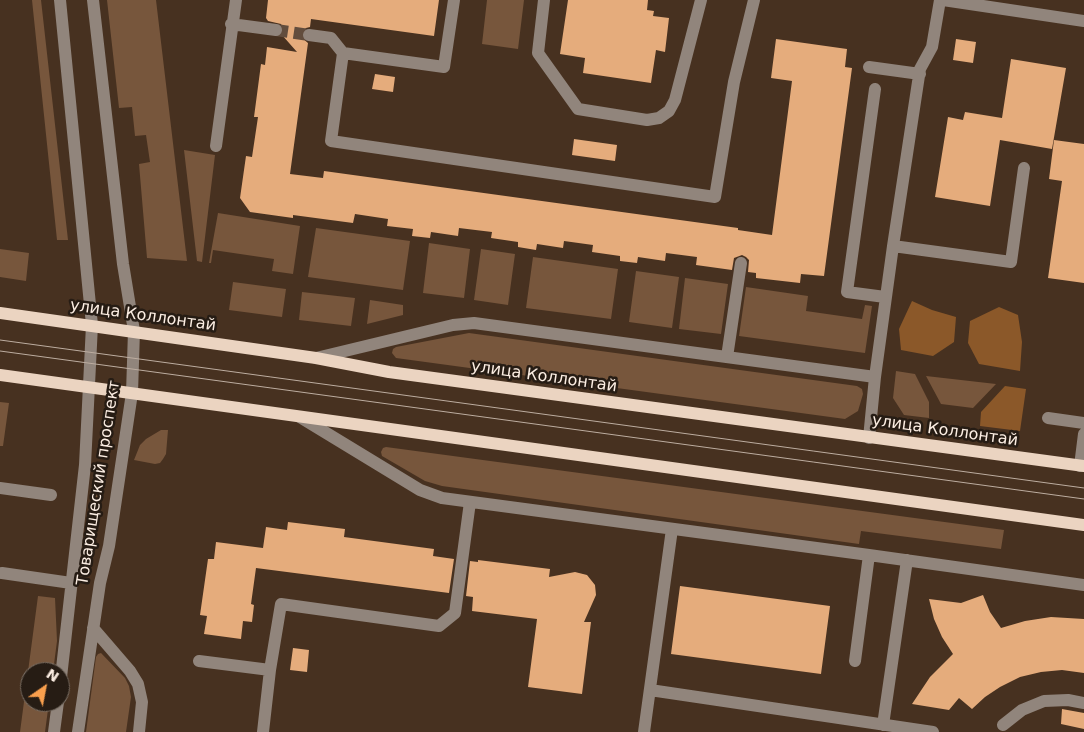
<!DOCTYPE html>
<meta charset="utf-8">
<style>
body{margin:0}
#map{position:relative;width:1084px;height:732px;overflow:hidden;background:#473120;font-family:"DejaVu Sans",sans-serif}
canvas{display:block}
.north{position:absolute;left:20px;top:662px;width:50px;height:50px;box-sizing:border-box;background:#261c14;border:1px solid #7b7066;border-radius:50%;rotate:33deg;font-size:14px;font-weight:700;line-height:20px;text-align:center;color:#fbede2}
.north::after{content:'';display:block;margin:auto;width:18px;height:22px;background:#f99f4d;clip-path:polygon(50% 0,100% 100%,50% 72%,0 100%)}
</style>
<div id="map">
<canvas width="1084" height="732"></canvas>
<div class="north">N</div>
</div>
<script>
const context = document.querySelector('canvas').getContext('2d');
context.lineJoin = 'round';
function fill(path, color) { context.fillStyle = color; context.fill(path, 'evenodd'); }
const toPath = rows => new Path2D(rows.map(r => 'M' + r).join(''));
function trace(path, color, width, dash) { context.strokeStyle = color; context.lineWidth = width; context.lineCap = dash ? 'butt' : 'round'; context.setLineDash(dash || []); context.stroke(path); }
function drawText(font, color, halo, rows, align = 'center') {
  context.font = font + ' "DejaVu Sans",sans-serif'; context.lineWidth = 5; context.setLineDash([]); context.textBaseline = 'middle'; context.strokeStyle = halo; context.fillStyle = color; for (const [text, x, y, turn = 0] of rows) {
    context.save(); context.translate(x, y); context.rotate((+turn || 0) * Math.PI / 180); context.textAlign = isNaN(turn) ? turn : align; if (halo) context.strokeText(text, 0, 0); context.fillText(text, 0, 0); context.restore();
  }
}
fill(toPath([
 [32,0,41,0,68,240,57,240],
 [107,0,156,0,187,261,147,258,139,164,150,162,146,135,135,136,132,107,119,108],
 [487,0,524,0,518,49,482,44],
 [184,150,215,155,202,262,197,261],
 [218,213,300,226,293,274,272,271,274,259,213,250,211,263,209,263],
 [316,228,410,241,403,290,308,277],
 [429,243,470,249,464,298,423,293],
 [0,249,29,253,26,281,0,277],
 [481,249,515,254,508,305,474,300],
 [533,257,618,269,611,319,526,308],
 [636,271,679,277,672,328,629,322],
 [685,278,728,284,721,334,679,329],
 [233,282,286,289,282,317,229,310],
 [746,287,808,296,806,311,862,319,865,305,872,306,865,353,739,336],
 [302,292,355,298,351,326,299,320],
 [370,300,403,305,403,315,367,324],
 [469,333,857,386,862,389,863,394,858,411,845,419,396,358,392,353,393,349,396,347],
 [896,371,915,374,929,402,929,418,904,415,893,398],
 [926,376,996,384,973,408,941,404],
 [0,402,9,403,3,446,0,446],
 [161,430,168,430,166,454,163,459,160,463,155,464,134,460,140,445,146,439],
 [386,447,1004,530,1001,549,861,531,859,544,442,486,425,481,382,456,381,452,383,448],
 [96,474,107,475,94,512,91,512],
 [38,596,55,598,57,641,53,672,30,672,30,702,49,702,45,732,20,732],
 [101,653,125,678,129,686,131,697,126,732,86,732,96,657,98,654]
]), '#77563c');
fill(toPath([
 [912,301,932,310,956,317,954,342,933,356,901,350,899,329],
 [999,307,1018,315,1022,342,1020,371,979,364,968,343,970,321],
 [1005,386,1026,389,1020,431,980,426,981,412]
]), '#8b5829');
fill(toPath([
 [268,0,439,0,434,36,311,19,310,27,306,28,301,33,302,38,308,43,290,174,323,178,324,171,738,228,738,230,772,235,792,81,771,78,776,39,847,49,845,67,852,68,824,276,801,274,800,283,756,278,756,273,748,272,749,260,746,257,742,255,734,258,732,270,696,265,697,257,666,253,665,261,638,257,637,263,620,261,620,256,592,252,593,245,564,241,563,248,537,244,536,250,518,247,518,242,491,238,492,232,459,228,458,236,431,232,430,238,412,236,413,229,387,226,388,219,355,214,353,223,293,215,293,218,250,212,240,198,246,156,252,157,258,117,254,117,261,64,265,65,267,47,297,52,282,35,284,31,281,24,268,21,266,18],
 [568,0,648,0,647,10,654,11,653,16,669,18,665,52,656,50,651,83,583,73,585,58,560,54],
 [956,39,976,42,973,63,953,60],
 [1011,59,1066,68,1052,149,1000,140,990,206,935,197,948,117,963,120,965,112,1002,118],
 [375,74,395,77,393,92,372,89],
 [574,139,617,145,615,161,572,155],
 [1054,140,1084,144,1084,283,1048,278,1062,181,1049,179],
 [288,522,345,529,344,537,434,549,433,556,454,559,449,593,256,568,251,604,254,605,252,622,243,621,241,639,204,634,207,616,200,615,208,559,214,559,216,542,263,548,266,527,287,530],
 [478,560,550,569,549,577,575,572,587,575,595,585,596,595,584,622,591,622,582,694,528,687,537,619,472,611,473,597,466,596,470,561,478,562],
 [680,586,830,606,821,674,671,654],
 [983,595,990,612,1001,628,1025,621,1051,617,1084,619,1084,673,1062,670,1041,672,1020,677,1000,687,985,697,972,709,959,698,949,710,912,704,930,677,953,654,942,637,934,619,929,599,961,603],
 [293,648,309,650,307,672,290,670],
 [1062,709,1084,713,1084,729,1061,724]
]), '#e5ac7c');
trace(toPath([
 [276,30,309,35]
]), '#624d3d', 12, [12, 6]);
trace(toPath([
 [60,0,92,325,85,465,60,686],
 [454,0,444,67,343,53,331,141,715,197,734,82,754,0],
 [544,0,538,53,578,109,647,120,659,118,669,111,675,100,701,0],
 [943,0,1084,21],
 [231,24,276,30],
 [309,35,331,38,343,53],
 [869,67,920,74],
 [875,89,847,292,885,297],
 [216,146,236,0],
 [893,246,1011,262,1024,168],
 [727,357,741,263],
 [316,358,453,325,474,323,875,377,869,438],
 [875,377,893,246,920,69,932,47,940,0],
 [300,417,420,490,442,498,869,555,1084,585],
 [1048,418,1084,423],
 [1080,466,1084,434],
 [0,488,51,495],
 [2,573,71,583],
 [93,628,130,671,138,684,142,702,139,732],
 [199,661,270,670],
 [855,661,869,555],
 [650,690,933,732],
 [883,725,907,560],
 [1003,725,1022,710,1044,701,1068,700,1084,703],
 [54,732,58,702],
 [78,732,100,583,109,546,132,393,134,331,123,264,93,0],
 [263,732,270,670,281,604,439,626,455,613,470,502],
 [644,732,672,529]
]), '#91857c', 12);
trace(toPath([
 [0,313,316,358,389,372,1084,466],
 [0,375,1084,525]
]), '#ebd4c1', 12);
trace(toPath([
 [0,340,1084,488],
 [0,351,1084,499]
]), '#bdada0', 1);
drawText('16px', '#fbede2', '#261c14', [
 ["улица Коллонтай",143,316,8],
 ["улица Коллонтай",544,377,8],
 ["улица Коллонтай",945,431,8],
 ["Товарищеский проспект",99,483,-81]
]);
</script>
